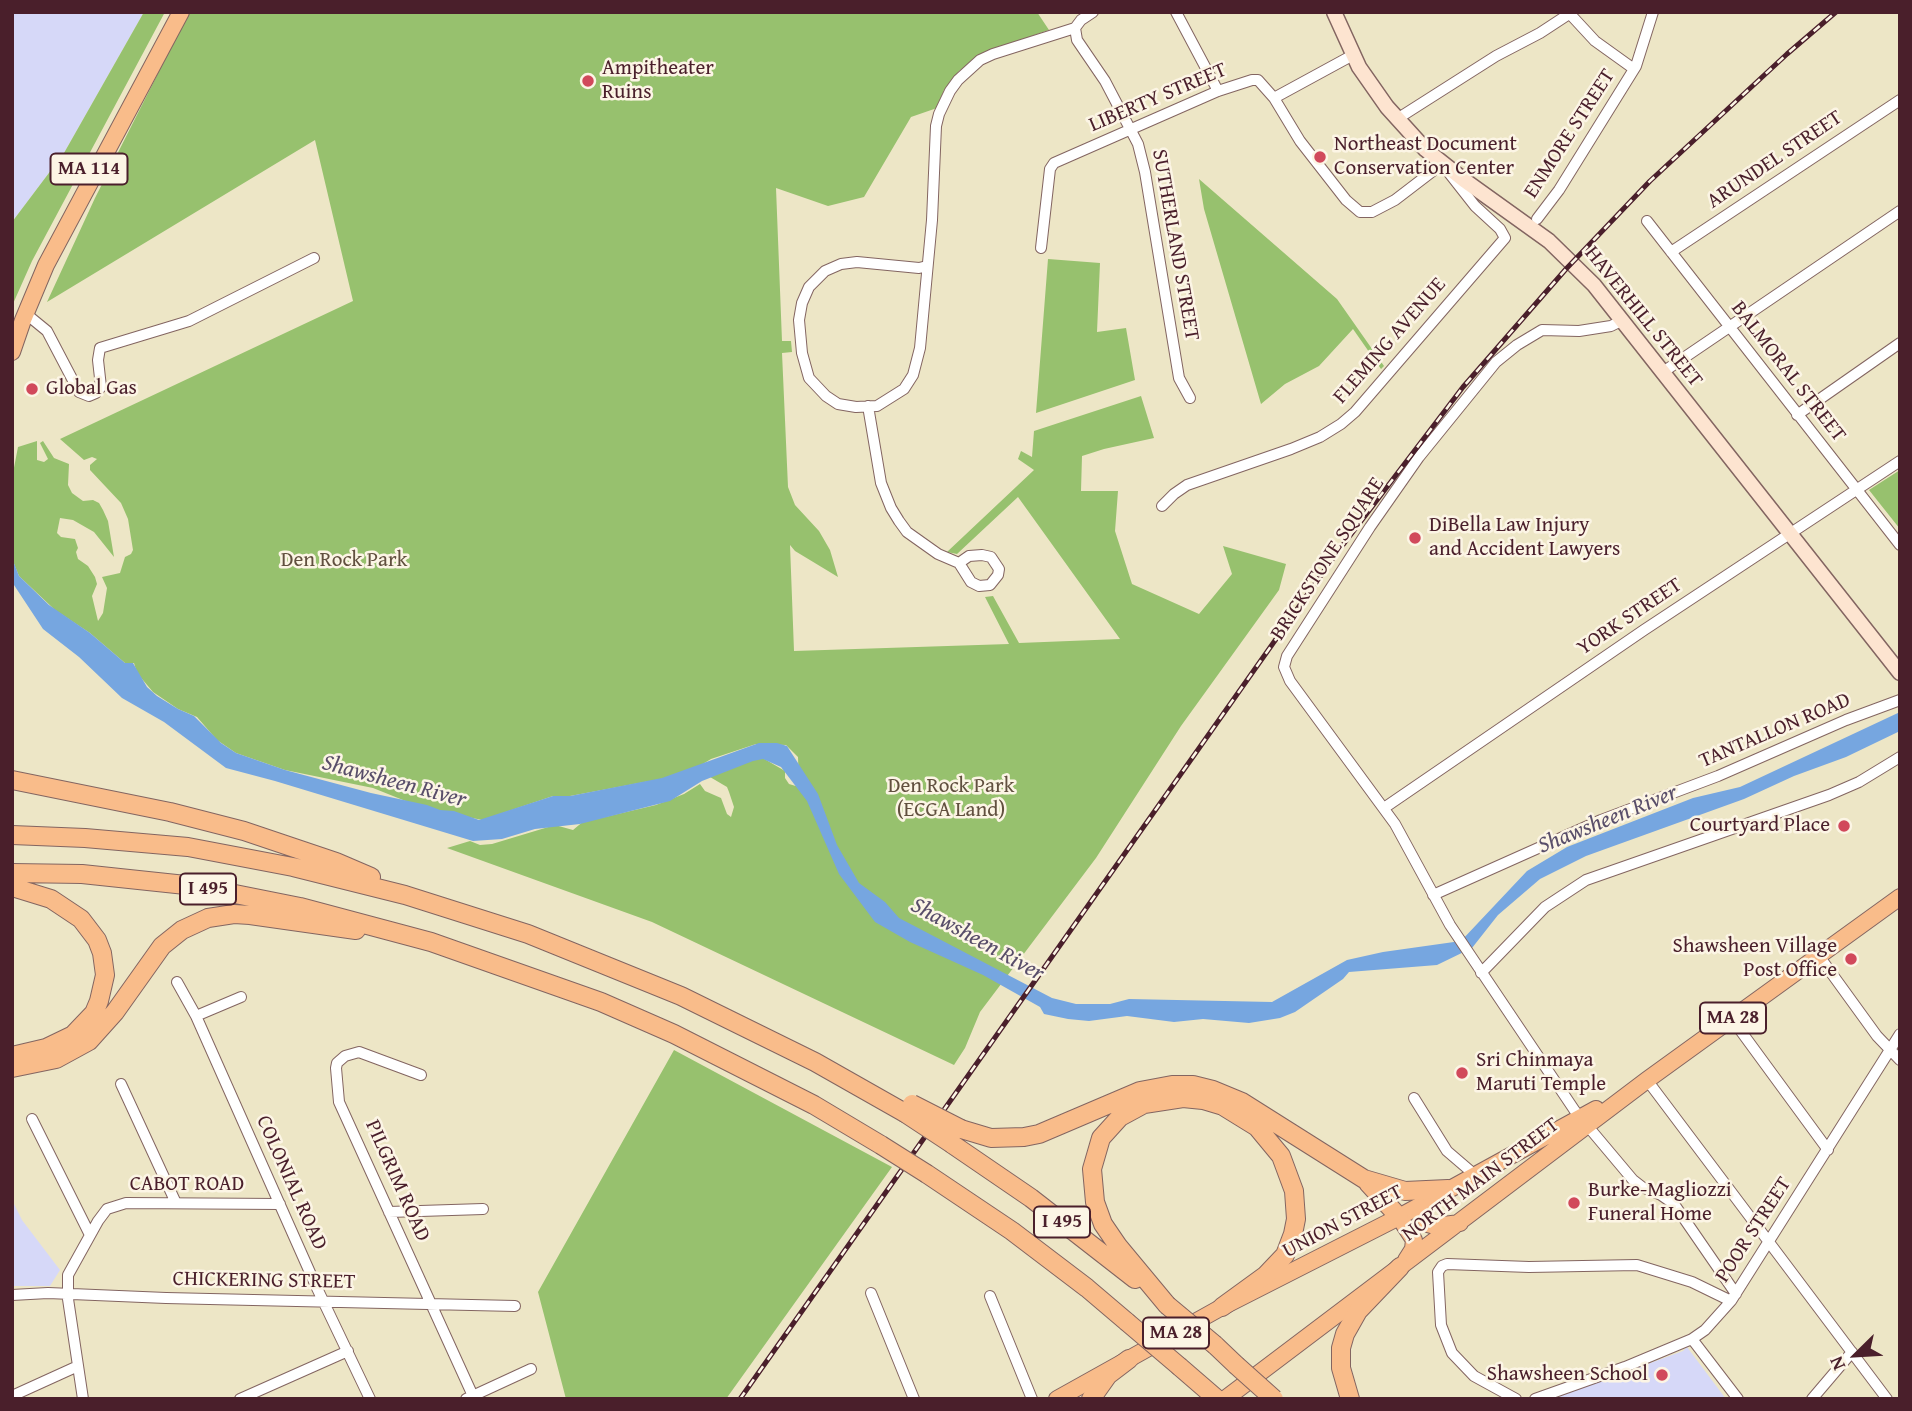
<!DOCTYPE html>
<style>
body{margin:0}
#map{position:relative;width:1912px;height:1411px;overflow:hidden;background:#ede6c6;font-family:"Gentium Book Plus",serif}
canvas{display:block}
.frame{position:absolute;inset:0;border:14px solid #4a1f2b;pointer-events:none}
.north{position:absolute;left:1821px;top:1320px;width:70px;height:70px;-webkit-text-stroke:5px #fcf5e5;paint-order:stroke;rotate:246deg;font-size:19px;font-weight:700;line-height:28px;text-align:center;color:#4a1f2b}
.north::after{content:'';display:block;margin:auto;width:24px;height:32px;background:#4a1f2b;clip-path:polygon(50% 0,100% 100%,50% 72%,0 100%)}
</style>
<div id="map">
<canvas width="1912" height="1411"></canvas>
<div class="frame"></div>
<div class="north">N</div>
</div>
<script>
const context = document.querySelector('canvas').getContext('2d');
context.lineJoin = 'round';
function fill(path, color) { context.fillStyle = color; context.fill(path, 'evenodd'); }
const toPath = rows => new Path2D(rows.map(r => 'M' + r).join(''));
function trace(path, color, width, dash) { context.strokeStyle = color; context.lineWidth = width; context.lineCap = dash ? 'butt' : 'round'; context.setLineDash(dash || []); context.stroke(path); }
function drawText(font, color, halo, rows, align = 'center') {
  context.font = font + ' "Gentium Book Plus",serif'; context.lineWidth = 5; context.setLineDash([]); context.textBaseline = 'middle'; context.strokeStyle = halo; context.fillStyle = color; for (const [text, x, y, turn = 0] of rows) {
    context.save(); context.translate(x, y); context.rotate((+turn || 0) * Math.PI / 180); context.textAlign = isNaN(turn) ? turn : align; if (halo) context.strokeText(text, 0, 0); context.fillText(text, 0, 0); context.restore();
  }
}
fill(toPath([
 [12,12,144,12,64,153,12,222],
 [12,1200,22,1220,60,1270,50,1286,12,1286],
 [1687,1347,1726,1399,1552,1399,1683,1351]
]), '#d6d8f8');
fill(toPath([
 [144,12,165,12,32,261,12,306,12,222,64,153],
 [189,12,1037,12,1049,30,983,53,959,71,944,90,937,108,911,117,864,197,828,206,776,188,782,341,791,341,792,352,782,353,788,487,795,505,819,531,830,550,838,577,795,551,790,545,794,651,1009,644,985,597,993,596,1019,643,1120,639,1018,497,957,554,947,552,1034,470,1018,459,1021,451,1032,457,1034,431,1141,396,1154,438,1104,449,1082,456,1081,491,1118,491,1115,531,1132,584,1199,614,1232,574,1223,546,1286,564,1279,590,1181,726,1096,858,980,1012,965,1048,954,1065,652,922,447,848,470,841,480,845,492,844,555,825,573,830,585,820,605,817,656,805,684,794,700,784,705,791,721,798,727,814,731,817,734,807,729,792,727,787,710,777,716,773,761,757,785,771,785,778,789,784,799,787,798,757,786,745,756,744,711,759,696,768,666,778,570,796,553,796,482,820,449,813,408,802,373,788,285,770,236,753,217,740,197,717,178,709,153,692,137,673,134,663,125,663,90,633,55,610,19,576,12,559,12,478,18,447,37,441,37,460,44,462,48,459,40,443,43,441,54,458,69,464,68,485,72,493,83,501,93,500,99,503,103,510,108,521,114,557,94,532,73,520,60,518,57,533,61,537,75,539,78,548,76,552,78,559,88,566,95,577,97,584,92,596,98,621,103,613,107,588,102,577,120,573,125,557,131,554,133,550,128,519,121,503,90,470,90,465,97,459,92,457,84,460,60,439,353,301,315,140,47,302,95,198],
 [1199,179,1337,299,1384,366,1381,369,1353,329,1319,366,1285,384,1261,404,1204,209],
 [1048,259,1100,263,1097,332,1126,328,1135,380,1036,413],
 [1900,470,1900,529,1869,490],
 [674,1050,892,1167,726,1399,566,1399,538,1292]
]), '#97c16e');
fill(toPath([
 [12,558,19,576,49,605,90,633,125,663,133,663,147,687,157,696,178,709,194,716,221,743,236,753,285,770,371,793,427,805,440,810,454,811,479,820,553,796,570,796,662,778,759,743,777,743,787,746,818,794,837,845,859,883,885,902,899,918,1052,998,1076,1004,1110,1004,1129,999,1272,1002,1347,960,1383,952,1461,941,1527,871,1567,847,1693,798,1740,787,1900,712,1900,731,1846,757,1794,776,1744,799,1586,856,1540,879,1498,915,1472,948,1437,965,1349,972,1343,979,1295,1012,1280,1018,1249,1023,1203,1019,1174,1022,1127,1016,1089,1021,1068,1019,1044,1014,1040,1007,983,975,910,942,875,922,839,874,807,801,781,767,763,759,753,761,702,781,670,801,580,824,535,829,502,839,473,841,275,781,226,768,164,722,122,698,79,657,43,629,12,582]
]), '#76a6e0');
const minor = toPath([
 [1176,12,1218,91],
 [1570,14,1595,41,1634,69],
 [1075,28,1077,40,1105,81,1138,144,1145,172,1179,378,1190,398],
 [1397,119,1496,56,1540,33,1572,12],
 [1537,219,1559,190,1636,66,1653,12],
 [1647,221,1900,545],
 [1041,248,1050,169,1054,163,1218,91,1252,80,1258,80,1274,98,1353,55],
 [1671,252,1900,100],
 [927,266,919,268,857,262,841,264,825,271,809,287,802,303,799,320,802,353,809,378,826,396,838,404,856,407,877,406,904,389,913,375,920,348,932,220,936,126,939,114,950,91,958,80,980,60,993,54,1075,28,1081,20,1093,12],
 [25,313,47,331,79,392,89,396,96,393,101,387,98,360,100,348,189,321,314,258],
 [1623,320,1611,326,1579,331,1542,330,1517,345,1496,362,1419,457,1370,527,1287,656,1284,667,1290,681,1395,824,1450,925,1575,1111,1633,1180,1642,1187,1661,1195,1674,1204,1736,1294],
 [1663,372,1900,211],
 [868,406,881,483,891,508,899,521,907,532,938,554,959,563,971,582,979,586,990,585,998,575,999,569,991,557,982,555,969,556,959,563],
 [1797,415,1900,343],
 [1162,506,1174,494,1187,485,1291,449,1320,437,1341,424,1355,412,1505,238,1500,229,1475,206,1442,164,1395,200,1372,212,1360,212,1346,200,1300,141,1274,98],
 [1384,808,1644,630,1900,461],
 [1433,895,1601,820,1718,776,1846,720,1900,700],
 [1819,956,1877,1036,1900,1060],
 [1481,973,1545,907,1586,880,1829,795,1859,782,1900,757],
 [177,982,196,1016,316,1286,370,1399],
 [196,1016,241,997],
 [1732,1019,1828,1150],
 [421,1075,359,1052,345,1056,337,1063,336,1068,339,1102,473,1396],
 [1647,1080,1887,1399],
 [121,1084,176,1203],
 [1414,1098,1447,1151,1475,1175],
 [32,1119,90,1235],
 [389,1212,483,1209],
 [871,1293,914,1399],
 [12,1295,48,1293,166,1298,515,1306],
 [990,1296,1032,1399],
 [1692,1339,1738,1399],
 [12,1396,78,1366],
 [83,1399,68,1299,68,1275,98,1221,107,1209,126,1203,280,1204],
 [240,1399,348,1351],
 [466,1399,531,1369],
 [1516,1399,1474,1376,1452,1353,1441,1325,1438,1272,1442,1266,1447,1264,1529,1267,1637,1265,1692,1282,1731,1301,1900,1034],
 [1535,1399,1625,1367,1692,1339,1705,1330,1731,1301],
 [1812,1399,1852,1352]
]);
const secondary = toPath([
 [1334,12,1359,67,1387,107,1425,149,1464,180,1549,241,1594,285,1900,673]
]);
const primary = toPath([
 [1426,1202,1422,1213,1428,1224,1435,1226,1460,1223],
 [1399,1217,1414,1240,1413,1249,1406,1260],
 [1057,1399,1222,1307,1399,1217,1596,1109],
 [1225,1399,1647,1080,1900,897]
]);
const trunk = toPath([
 [12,352,23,320,46,265,181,12]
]);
const motorway = toPath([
 [12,780,170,812,244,831,336,862,371,877],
 [12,835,85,838,188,847,293,867,405,895,528,934,681,996,815,1062,905,1113],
 [12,873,82,874,195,886,300,907,431,942,601,1002,674,1034,814,1105,881,1145],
 [12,887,51,899,81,919,97,940,102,953,105,975,99,1001,94,1013,73,1035,46,1048,12,1056],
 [12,1068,56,1059,89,1041,115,1012,162,946,182,930,208,918,234,914,250,915,356,930],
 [961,1129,991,1138,1024,1137,1039,1134,1140,1091,1172,1085,1193,1085,1213,1090,1242,1102,1364,1179,1405,1191,1448,1189],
 [952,1144,1031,1198,1135,1279],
 [927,1174,1012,1231,1087,1288,1127,1322],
 [1368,1183,1399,1217],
 [1167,1305,1118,1246,1103,1224,1095,1202,1092,1169,1101,1138,1120,1117,1144,1104,1183,1098,1203,1100,1223,1106,1257,1127,1281,1156,1294,1191,1296,1219,1293,1234,1285,1255,1266,1275,1222,1307],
 [1215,1345,1236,1365],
 [1180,1367,1217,1399],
 [1091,1399,1108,1375,1129,1359],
 [1350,1399,1341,1368,1341,1348,1345,1334,1358,1311,1400,1267]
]);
trace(minor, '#836561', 12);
trace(secondary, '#836561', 17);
trace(primary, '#836561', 18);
trace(trunk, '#836561', 18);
trace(motorway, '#836561', 20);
trace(minor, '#fff', 10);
trace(secondary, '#fde4d0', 14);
trace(primary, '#f9bc8a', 16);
trace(trunk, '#f9bc8a', 16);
trace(motorway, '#f9bc8a', 18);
const rail = toPath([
 [740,1399,1336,554,1463,387,1566,269,1650,181,1787,54,1836,12]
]);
trace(rail, '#4a1f2b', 5);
trace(rail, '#fcf5e5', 2.5, [8]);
const motorwayBridge = toPath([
 [912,1104,961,1129],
 [905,1113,952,1144],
 [881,1145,927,1174],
 [1167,1305,1215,1345],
 [1127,1322,1180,1367],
 [1236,1365,1274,1399]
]);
trace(motorwayBridge, '#836561', 20, []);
trace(motorwayBridge, '#f9bc8a', 18);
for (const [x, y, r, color] of [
 [588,81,7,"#d1495b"],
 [1320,157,7,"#d1495b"],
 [32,389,7,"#d1495b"],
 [1415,538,7,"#d1495b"],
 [1844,826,7,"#d1495b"],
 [1851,959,7,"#d1495b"],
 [1462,1073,7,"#d1495b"],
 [1574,1203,7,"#d1495b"],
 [1662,1375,7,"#d1495b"]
]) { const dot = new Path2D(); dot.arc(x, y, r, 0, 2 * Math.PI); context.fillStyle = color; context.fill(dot); trace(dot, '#fcf5e5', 2.5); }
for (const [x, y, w] of [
 [89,169,77],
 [208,889,56],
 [1733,1018,66],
 [1062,1222,56],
 [1176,1333,66]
]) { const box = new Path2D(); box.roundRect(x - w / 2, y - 15.5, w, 31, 5); context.fillStyle = '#fcf5e5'; context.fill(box); trace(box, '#4a1f2b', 2); }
drawText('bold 19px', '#4a1f2b', null, [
 ["MA 114",89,169],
 ["I 495",208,889],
 ["MA 28",1733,1018],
 ["I 495",1062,1222],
 ["MA 28",1176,1333]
]);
drawText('21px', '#4a1f2b', '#fcf5e5', [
 ["Ampitheater",602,69],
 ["Ruins",602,93],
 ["Northeast Document",1334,145],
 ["Conservation Center",1334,169],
 ["Global Gas",46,389],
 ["DiBella Law Injury",1429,526],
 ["and Accident Lawyers",1429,550],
 ["Courtyard Place",1830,826,"right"],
 ["Shawsheen Village",1837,947,"right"],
 ["Post Office",1837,971,"right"],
 ["Sri Chinmaya",1476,1061],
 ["Maruti Temple",1476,1085],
 ["Burke-Magliozzi",1588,1191],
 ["Funeral Home",1588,1215],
 ["Shawsheen School",1648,1375,"right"]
], 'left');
drawText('21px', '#4a1f2b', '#fcf5e5', [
 ["LIBERTY STREET",1158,98,-23],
 ["ENMORE STREET",1570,134,-57],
 ["ARUNDEL STREET",1775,160,-34],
 ["SUTHERLAND STREET",1175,245,80],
 ["HAVERHILL STREET",1643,317,51],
 ["FLEMING AVENUE",1390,341,-49],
 ["BALMORAL STREET",1788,372,52],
 ["BRICKSTONE SQUARE",1328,559,-57],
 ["YORK STREET",1630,617,-34],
 ["TANTALLON ROAD",1775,731,-23],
 ["NORTH MAIN STREET",1481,1180,-37],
 ["PILGRIM ROAD",397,1181,66],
 ["COLONIAL ROAD",291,1183,66],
 ["CABOT ROAD",187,1185],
 ["UNION STREET",1343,1222,-28],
 ["POOR STREET",1754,1230,-57],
 ["CHICKERING STREET",264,1281,1]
]);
drawText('21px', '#61503f', '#fcf5e5', [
 ["Den Rock Park",344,561],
 ["Den Rock Park",951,787],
 ["(ECGA Land)",951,811]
]);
drawText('italic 23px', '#594e6a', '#fcf5e5', [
 ["Shawsheen River",394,782,15],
 ["Shawsheen River",1608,820,-22],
 ["Shawsheen River",977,940,29]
]);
</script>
